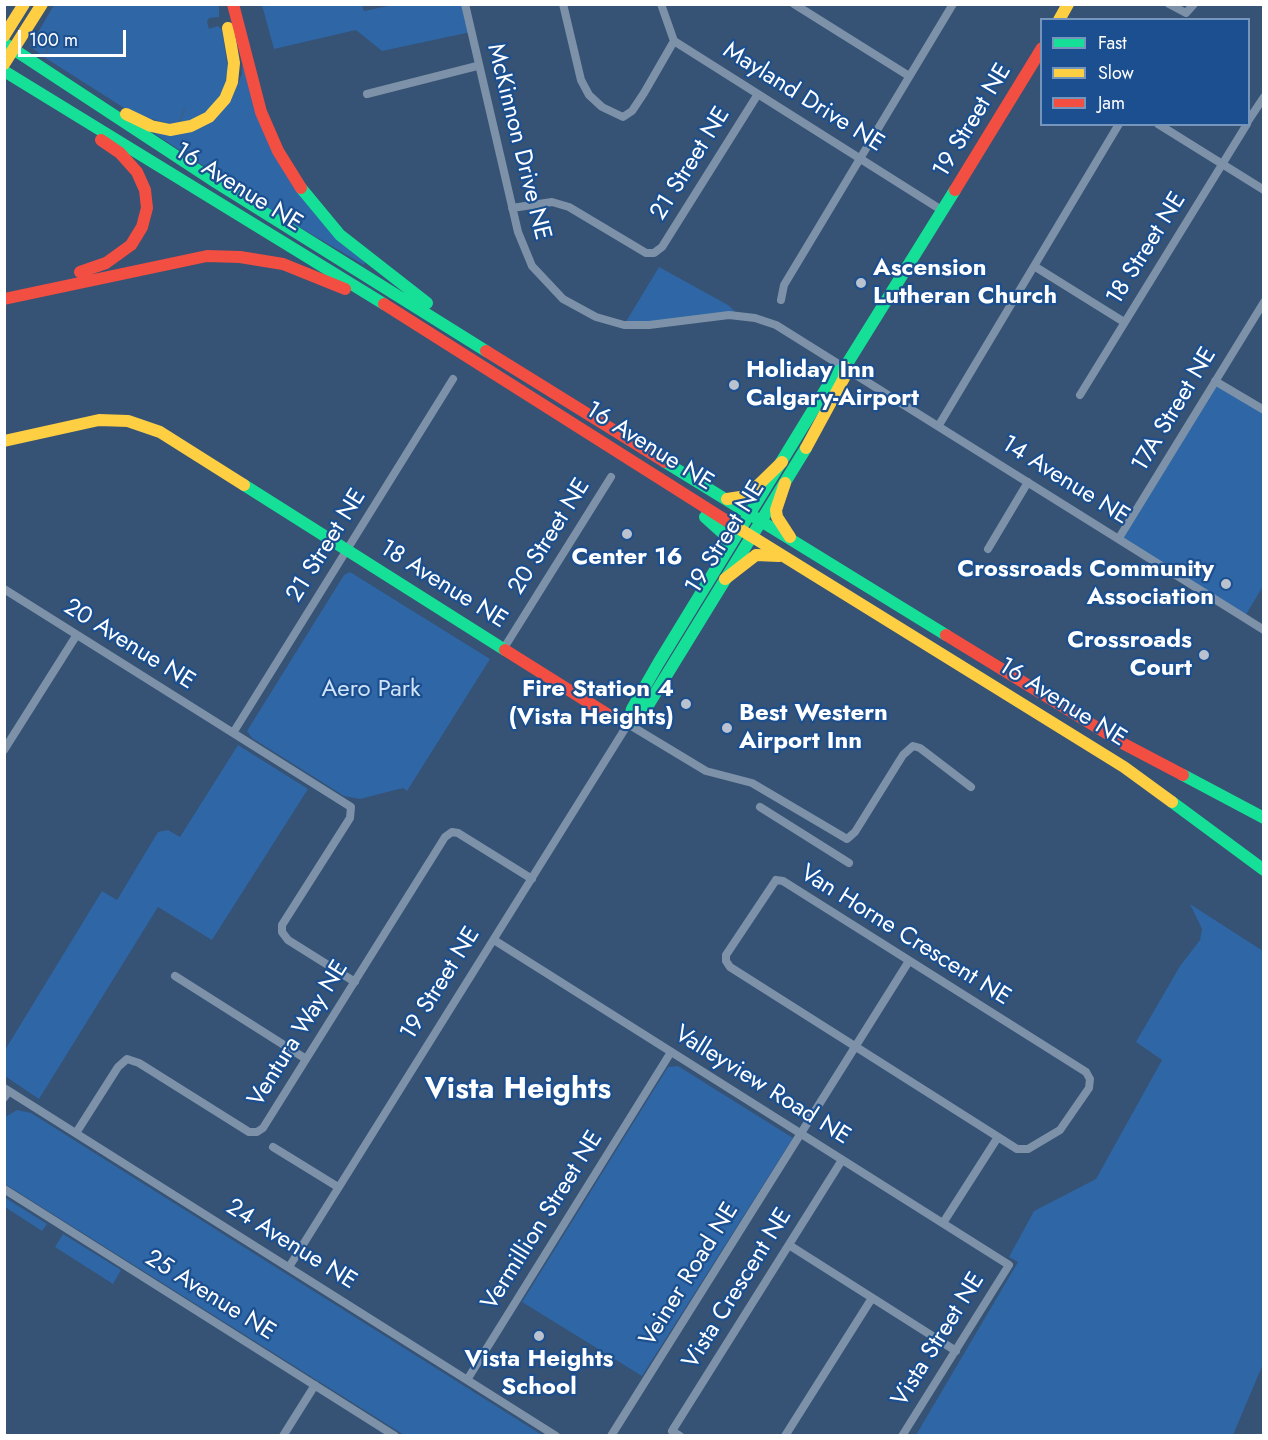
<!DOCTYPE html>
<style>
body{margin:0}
#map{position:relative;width:1268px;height:1440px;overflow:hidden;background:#365274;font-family:Jost,sans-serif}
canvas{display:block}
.frame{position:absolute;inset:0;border:6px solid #fff;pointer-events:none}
.legend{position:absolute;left:1040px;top:18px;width:210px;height:108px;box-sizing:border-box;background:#1b4f8f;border:2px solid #7695bc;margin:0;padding:8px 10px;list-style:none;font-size:18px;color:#fff}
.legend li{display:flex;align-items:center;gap:12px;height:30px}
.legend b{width:30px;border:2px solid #7695bc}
.scale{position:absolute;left:18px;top:30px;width:108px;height:27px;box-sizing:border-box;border:3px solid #fff;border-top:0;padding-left:8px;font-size:18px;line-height:21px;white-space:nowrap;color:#fff;-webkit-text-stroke:4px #1b4f8f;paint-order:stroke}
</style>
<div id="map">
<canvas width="1268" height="1440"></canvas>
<div class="frame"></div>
<ul class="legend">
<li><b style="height:8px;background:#16e098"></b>Fast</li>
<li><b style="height:8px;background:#ffcf43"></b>Slow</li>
<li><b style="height:8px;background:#f24e42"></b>Jam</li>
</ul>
<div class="scale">100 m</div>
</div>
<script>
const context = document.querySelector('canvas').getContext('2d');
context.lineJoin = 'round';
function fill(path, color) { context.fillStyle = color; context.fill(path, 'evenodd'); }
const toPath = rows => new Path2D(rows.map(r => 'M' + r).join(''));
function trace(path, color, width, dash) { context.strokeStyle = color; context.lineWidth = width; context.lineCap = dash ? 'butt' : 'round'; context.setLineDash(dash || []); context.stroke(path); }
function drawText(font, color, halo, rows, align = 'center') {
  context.font = font + ' Jost,sans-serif'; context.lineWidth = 4.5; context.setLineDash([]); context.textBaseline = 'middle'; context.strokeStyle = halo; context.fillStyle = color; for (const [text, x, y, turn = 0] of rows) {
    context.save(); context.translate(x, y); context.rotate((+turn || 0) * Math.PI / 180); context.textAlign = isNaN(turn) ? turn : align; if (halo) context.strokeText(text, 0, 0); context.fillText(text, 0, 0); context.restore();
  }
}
fill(toPath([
 [54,5,219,5,219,17,209,18,207,22,209,29,218,26,222,30,228,69,223,92,208,111,178,127,132,113,44,57,30,46],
 [262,5,362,5,364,11,393,5,465,5,471,32,382,51,356,30,274,49],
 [242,64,263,129,365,263,364,265,282,217,152,132,177,135,233,95,242,74],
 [659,267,728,305,740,316,624,325],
 [1215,381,1263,410,1263,586,1244,618,1119,538],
 [350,572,490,659,407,791,403,788,360,799,344,796,252,738,247,731,344,575],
 [238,745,308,789,212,940,158,907,39,1099,5,1076,5,1050,102,891,117,900,158,832,168,830,180,837],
 [1190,904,1263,951,1263,1364,1233,1435,916,1435,1018,1262,1009,1257,1034,1211,1096,1179,1162,1060,1136,1042,1180,966,1200,940,1202,929],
 [678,1066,793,1138,642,1376,522,1302,668,1067],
 [17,1110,31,1113,542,1435,404,1435,5,1184,5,1117],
 [4,1197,47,1224,42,1231,5,1207],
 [63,1234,121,1270,113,1284,55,1247]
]), '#2f66a5');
trace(toPath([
 [43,57,59,31],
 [180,121,185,108]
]), '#3b618d', 2);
trace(toPath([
 [465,4,518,232,532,266,563,299,596,317,624,325,649,325,729,315,755,318,776,325,1264,630],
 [563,4,581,80,589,95,602,107,623,117,632,111,644,93,674,41],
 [661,4,674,41,943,211],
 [794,4,909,76],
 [1169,4,1186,13,1194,4],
 [367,94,477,66],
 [1248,121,1264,97],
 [1158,124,1264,190],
 [512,208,552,202,569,207,646,253,654,253,662,247,758,94],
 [1034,266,1124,322],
 [781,300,784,285,953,4],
 [1215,381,1264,410],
 [1080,395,1247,124],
 [939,425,1119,124],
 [1119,538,1264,302],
 [988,549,1028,482],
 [4,589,351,807,350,818,282,925,282,932,288,940,355,982],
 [504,648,611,477],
 [233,733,453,379],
 [4,750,76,636],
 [760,807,849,863],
 [776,880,783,881,1086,1072,1090,1079,1089,1088,1060,1130,1028,1149,1017,1149,730,967,726,961,726,955,776,880],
 [494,940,1009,1265,902,1436],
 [175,976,306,1059],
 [4,1088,556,1436],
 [4,1098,9,1091],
 [76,1133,118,1067,127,1059,139,1063,249,1132,257,1132,263,1128,445,837,452,832,458,833,532,879],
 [273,1147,338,1187],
 [4,1189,395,1436],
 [943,1223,998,1137],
 [789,1245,956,1351],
 [289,1267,628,724,706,771,752,783,847,839,855,832,903,755,913,746,920,748,971,787],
 [467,1380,671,1052],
 [283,1436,315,1385],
 [611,1436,909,961],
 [680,1436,672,1431,842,1160],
 [785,1436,872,1298]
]), '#7d92a8', 8);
trace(toPath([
 [4,43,217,183,486,351],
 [4,71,384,304],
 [301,188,340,235,427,303],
 [665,462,946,635],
 [244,485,505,650],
 [705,517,725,535,727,551],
 [628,724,632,709,659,662,835,374,845,367,955,190],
 [628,724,642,715,806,448],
 [1183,775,1264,818],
 [1172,802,1264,870]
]), '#16e098', 12);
trace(toPath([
 [1059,20,1068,4],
 [4,36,24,4],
 [4,64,42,4],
 [126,114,151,126,170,130,191,126,209,117,225,99,232,82,234,63,228,28],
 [4,441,99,420,128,421,160,432,244,485],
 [806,448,844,378,845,367],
 [785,483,776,510,777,517,790,537],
 [727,499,747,496,782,462],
 [730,523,1124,767,1172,802],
 [725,579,756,555,779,556]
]), '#ffcf43', 12);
trace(toPath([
 [233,4,261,112,278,151,301,188],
 [955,190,1042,48],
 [80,272,106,263,131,245,142,227,147,208,145,190,137,172,120,153,101,140],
 [4,299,207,256,240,257,283,264,345,289],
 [384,304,730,523],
 [486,351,665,462],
 [946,635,1124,744,1183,775],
 [505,650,615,719,628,724]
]), '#f24e42', 12);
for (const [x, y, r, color] of [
 [861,283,6,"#b9c2ce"],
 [734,385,6,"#b9c2ce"],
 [627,534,6,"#b9c2ce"],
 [1226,584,6,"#b9c2ce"],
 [1204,655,6,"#b9c2ce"],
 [686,704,6,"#b9c2ce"],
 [727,728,6,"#b9c2ce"],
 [539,1336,6,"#b9c2ce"]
]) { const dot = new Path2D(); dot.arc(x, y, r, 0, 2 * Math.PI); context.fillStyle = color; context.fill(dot); trace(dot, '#1b4f8f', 2); }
drawText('24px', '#fff', '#1b4f8f', [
 ["Mayland Drive NE",803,98,32],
 ["19 Street NE",973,121,-59],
 ["McKinnon Drive NE",518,142,76],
 ["21 Street NE",691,164,-58],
 ["16 Avenue NE",238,188,32],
 ["18 Street NE",1147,249,-58],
 ["17A Street NE",1175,410,-59],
 ["16 Avenue NE",649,447,32],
 ["14 Avenue NE",1065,481,32],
 ["20 Street NE",550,537,-58],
 ["19 Street NE",726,538,-58],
 ["21 Street NE",327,546,-58],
 ["18 Avenue NE",443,585,32],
 ["20 Avenue NE",129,645,32],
 ["16 Avenue NE",1062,703,32],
 ["Van Horne Crescent NE",905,936,32],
 ["19 Street NE",441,984,-58],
 ["Ventura Way NE",299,1034,-58],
 ["Valleyview Road NE",762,1086,32],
 ["Vermillion Street NE",543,1221,-58],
 ["24 Avenue NE",291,1245,32],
 ["Veiner Road NE",690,1275,-58],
 ["Vista Crescent NE",738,1289,-58],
 ["25 Avenue NE",210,1296,32],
 ["Vista Street NE",939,1340,-58]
]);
drawText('bold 24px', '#fff', '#1b4f8f', [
 ["Ascension",873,269],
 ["Lutheran Church",873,297],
 ["Holiday Inn",746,371],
 ["Calgary-Airport",746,399],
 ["Center 16",627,558,"center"],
 ["Crossroads Community",1214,570,"right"],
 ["Association",1214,598,"right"],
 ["Crossroads",1192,641,"right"],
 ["Court",1192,669,"right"],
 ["Fire Station 4",674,690,"right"],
 ["(Vista Heights)",674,718,"right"],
 ["Best Western",739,714],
 ["Airport Inn",739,742],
 ["Vista Heights",539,1360,"center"],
 ["School",539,1388,"center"]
], 'left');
drawText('24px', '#cfe3fa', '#1b4f8f', [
 ["Aero Park",371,690]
]);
drawText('bold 30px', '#fff', '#1b4f8f', [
 ["Vista Heights",518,1091]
]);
</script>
